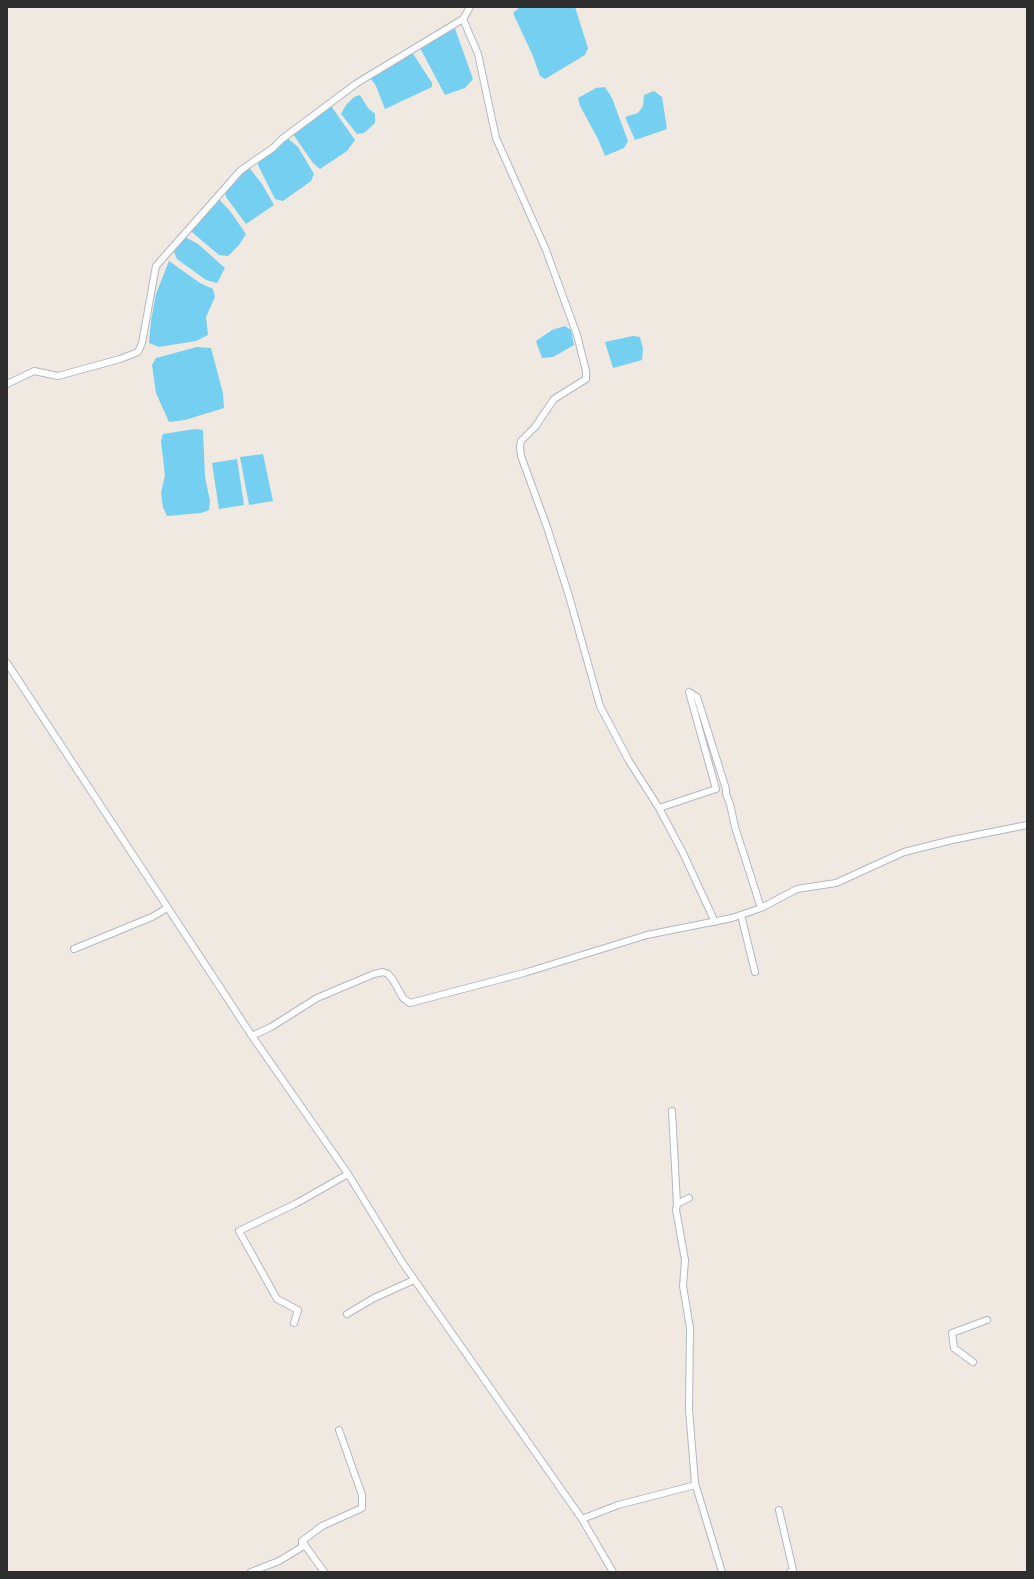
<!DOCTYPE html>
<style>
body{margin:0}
#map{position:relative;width:1034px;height:1579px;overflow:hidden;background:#efe9e1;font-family:"Nunito Sans",sans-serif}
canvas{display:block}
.frame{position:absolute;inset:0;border:8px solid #2e2e2e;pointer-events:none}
</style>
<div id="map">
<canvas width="1034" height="1579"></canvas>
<div class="frame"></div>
</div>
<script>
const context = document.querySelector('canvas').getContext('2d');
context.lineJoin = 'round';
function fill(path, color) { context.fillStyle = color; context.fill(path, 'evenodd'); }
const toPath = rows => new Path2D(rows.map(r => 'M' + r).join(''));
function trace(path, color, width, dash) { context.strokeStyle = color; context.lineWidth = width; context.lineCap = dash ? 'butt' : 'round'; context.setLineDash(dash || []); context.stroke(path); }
fill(toPath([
 [520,7,575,7,588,48,585,55,545,79,540,76,533,56,513,13],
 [453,23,473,79,465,88,445,95,419,46],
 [410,49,432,83,432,87,385,109,376,86,368,75,389,59],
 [605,87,612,98,628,141,624,148,605,156,598,139,580,106,578,98,596,88],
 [654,91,662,97,667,129,635,140,625,117,638,113,643,106,644,95],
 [360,95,368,108,375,114,375,123,364,133,357,134,341,114,346,105,354,97],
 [331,106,355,140,347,151,320,169,313,163,293,134,296,124],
 [286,137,298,147,314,174,311,181,283,201,275,199,258,165,257,156],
 [248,166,262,184,274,205,246,224,226,197,225,187],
 [217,197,230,211,246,234,239,245,228,256,219,255,187,228],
 [185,237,198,244,225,268,217,283,206,280,177,259,174,252,179,241],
 [169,261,200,283,213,289,215,297,206,317,208,335,196,341,159,347,149,343,151,321,156,294],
 [565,326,571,330,574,345,553,357,542,358,536,341,552,330],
 [633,336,640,337,643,349,642,360,613,368,605,342],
 [197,347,211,348,223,393,224,408,185,420,169,422,156,393,152,365,156,358],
 [195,429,203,430,205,477,210,501,209,510,201,513,167,516,163,507,161,493,165,475,161,441,163,434],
 [263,454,273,501,249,505,240,457],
 [237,459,244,505,219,509,212,463]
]), '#75cff0');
const minor = toPath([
 [463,19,478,54,496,138,546,250,577,335,586,371,586,379,554,399,535,427,521,441,520,447,521,456,547,527,569,596,600,706,629,761,659,808,683,853,715,922],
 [7,384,34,371,58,376,120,359,138,352,142,343,156,266,241,170,273,148,282,139,357,83,463,19,470,7],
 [7,663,252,1036,348,1174,402,1262,582,1519,613,1572],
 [689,692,697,697,726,789,726,794,730,804,735,827,761,908],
 [659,808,716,789,689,692],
 [741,915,755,972],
 [74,949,152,917,167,908],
 [252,1036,271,1027,317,998,374,974,383,972,388,974,393,980,403,998,410,1003,524,973,647,935,732,918,761,908,797,889,836,883,904,852,952,840,1027,825],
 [672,1111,677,1204],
 [347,1314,374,1298,414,1280],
 [294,1323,298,1310,277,1299,239,1231,297,1203,348,1174],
 [973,1362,954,1348,952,1333,987,1320],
 [695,1483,722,1572],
 [779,1510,793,1570,790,1572],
 [582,1519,618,1505,692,1486,695,1483,689,1410,690,1328,683,1286,685,1260,676,1210,677,1204,689,1198],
 [302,1541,324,1572],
 [251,1572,279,1561,302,1547,302,1541,322,1526,362,1508,362,1495,339,1430]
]);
trace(minor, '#b4b7c1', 8);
trace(minor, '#fff', 6);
</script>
